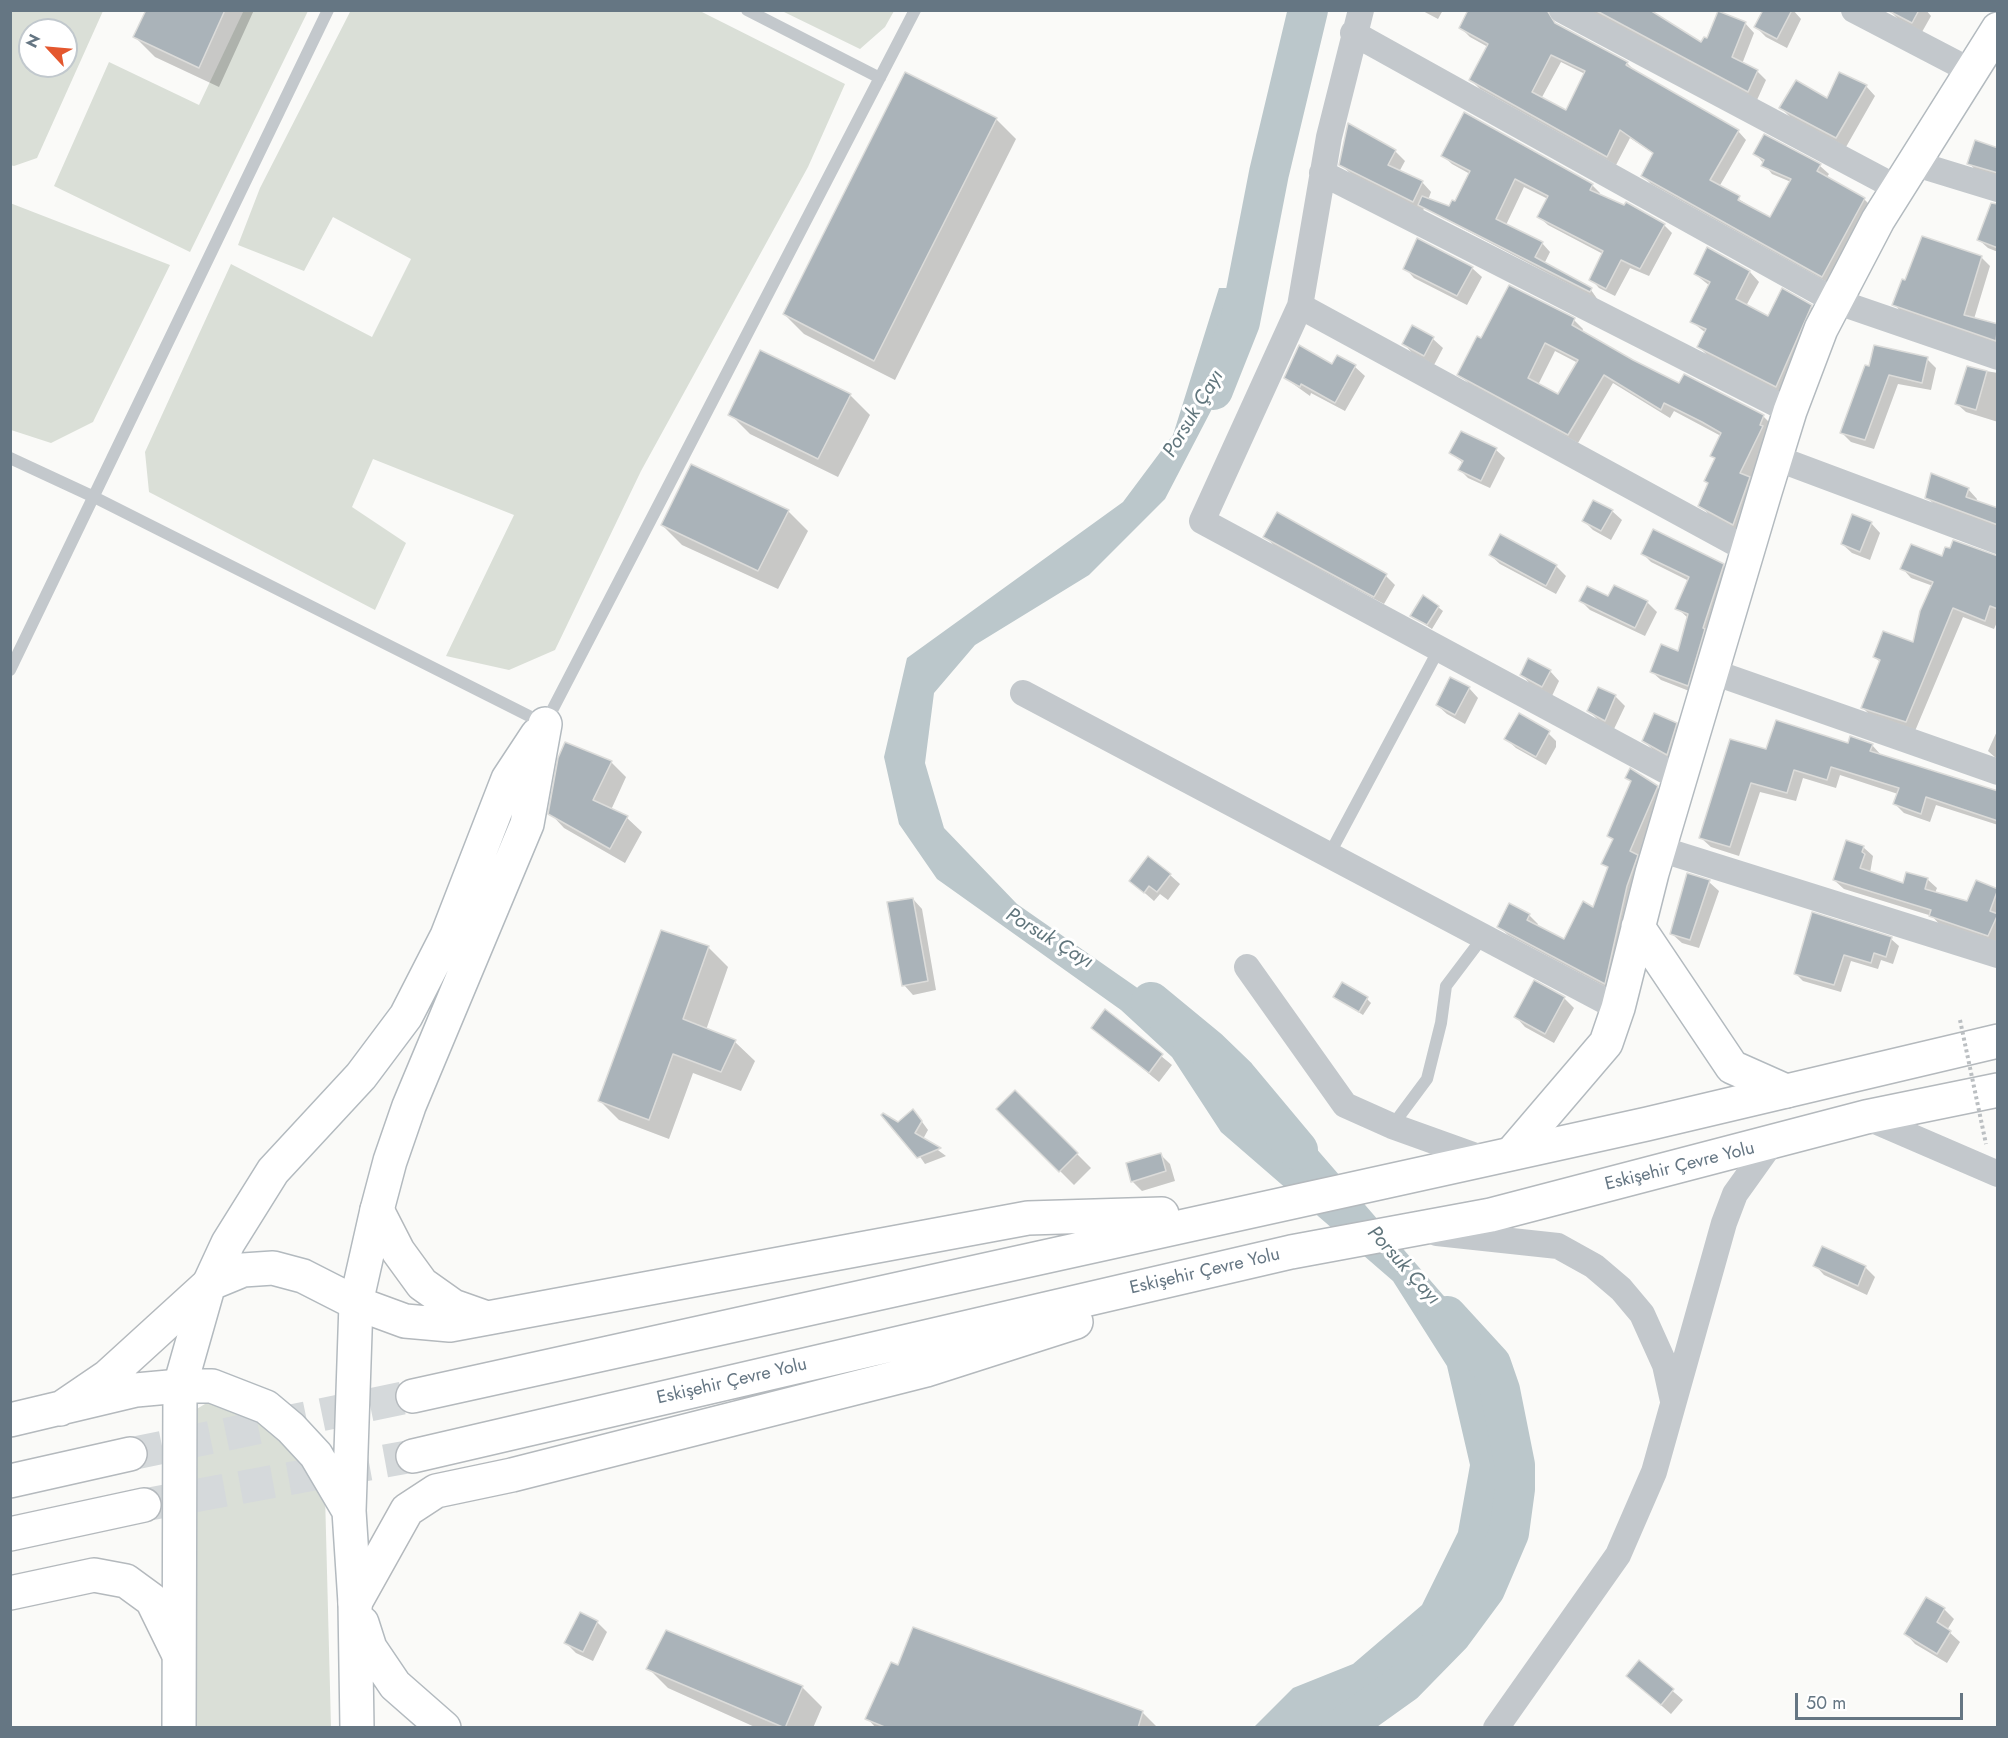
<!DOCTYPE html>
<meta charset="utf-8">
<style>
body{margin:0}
#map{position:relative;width:2008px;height:1738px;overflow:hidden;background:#fafaf8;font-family:Jost,sans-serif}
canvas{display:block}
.frame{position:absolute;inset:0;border:12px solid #657683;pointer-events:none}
.north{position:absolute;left:18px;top:18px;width:60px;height:60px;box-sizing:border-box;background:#fff;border:2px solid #c1c8cd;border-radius:50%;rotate:296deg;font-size:16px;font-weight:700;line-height:24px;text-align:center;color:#657683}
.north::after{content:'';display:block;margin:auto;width:21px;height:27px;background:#e4572e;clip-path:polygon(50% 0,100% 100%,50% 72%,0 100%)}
.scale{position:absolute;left:1795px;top:1693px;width:168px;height:27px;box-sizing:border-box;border:3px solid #657683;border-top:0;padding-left:8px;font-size:18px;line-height:21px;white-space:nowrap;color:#657683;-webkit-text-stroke:4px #fff;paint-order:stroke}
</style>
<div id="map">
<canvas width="2008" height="1738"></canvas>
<div class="frame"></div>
<div class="north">N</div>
<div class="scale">50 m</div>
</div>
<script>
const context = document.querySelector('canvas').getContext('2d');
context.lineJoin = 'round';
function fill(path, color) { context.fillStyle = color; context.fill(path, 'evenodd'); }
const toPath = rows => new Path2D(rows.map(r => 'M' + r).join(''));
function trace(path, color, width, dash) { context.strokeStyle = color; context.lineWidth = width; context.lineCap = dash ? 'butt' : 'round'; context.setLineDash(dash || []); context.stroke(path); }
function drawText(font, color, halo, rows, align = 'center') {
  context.font = font + ' Jost,sans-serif'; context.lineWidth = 6; context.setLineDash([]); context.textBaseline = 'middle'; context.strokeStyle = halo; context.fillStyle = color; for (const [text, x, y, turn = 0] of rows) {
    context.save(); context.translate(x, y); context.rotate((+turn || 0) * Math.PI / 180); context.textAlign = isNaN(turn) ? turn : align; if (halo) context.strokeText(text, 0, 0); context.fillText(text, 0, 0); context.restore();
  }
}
fill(toPath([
 [244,10,308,11,190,252,54,186,109,62,199,105],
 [351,10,700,11,845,84,808,167,641,471,555,650,509,670,446,656,514,515,373,459,352,507,406,543,375,610,149,492,145,452,231,264,372,337,411,259,333,217,304,271,238,245,260,188],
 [10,11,103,11,37,158,14,166,10,165],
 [30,30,66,30,66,66,30,66],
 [782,11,894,11,885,27,860,49],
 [10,203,170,265,93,422,51,443,11,430],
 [215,1398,247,1411,292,1449,325,1494,331,1727,197,1727,195,1410]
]), '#dadfd7');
fill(toPath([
 [1219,288,1244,288,1227,380,1165,499,1089,575,975,645,934,693,925,763,944,828,1017,904,1182,1019,1225,1079,1308,1139,1443,1295,1473,1325,1500,1400,1504,1503,1496,1561,1388,1701,1321,1727,1254,1727,1293,1688,1353,1664,1422,1605,1458,1532,1470,1465,1447,1366,1393,1281,1221,1132,1172,1057,1121,1010,937,879,899,824,884,757,907,658,1123,502,1173,435]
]), '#bbc7cb');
fill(toPath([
 [147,10,254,10,219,87,155,57,135,37],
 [1421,10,1443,10,1438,19],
 [1586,10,1646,10,1702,44,1745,23,1754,33,1742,64,1757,71,1766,80,1757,100],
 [1765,10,1793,10,1801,19,1787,48,1766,37,1756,27],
 [1889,10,1926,10,1931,16,1922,32,1898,19],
 [1461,28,1627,63,1636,72,1738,131,1746,140,1719,187,1771,219,1791,182,1772,174,1755,153,1820,166,1829,174,1826,178,1864,199,1873,208,1832,285,1651,184,1642,175,1654,154,1630,138,1616,165,1480,89,1471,80,1488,47,1470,37],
 [1561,62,1585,74,1566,112,1541,99],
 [1866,86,1875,96,1846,147,1791,118,1781,108,1827,100],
 [996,119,1016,139,895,380,804,334,784,314],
 [1349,125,1395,151,1405,161,1399,172,1422,182,1431,192,1428,200,1450,208,1456,203,1470,174,1452,164,1443,156,1592,185,1600,193,1599,195,1664,225,1672,233,1649,276,1630,268,1615,296,1599,288,1591,279,1603,254,1548,225,1539,217,1548,199,1524,187,1506,225,1542,243,1550,252,1544,264,1591,290,1598,300,1424,208,1423,211,1351,174,1341,165],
 [1998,148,1998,178,1977,172,1969,163],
 [1998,205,1998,252,1988,248,1979,240],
 [1708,249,1750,272,1759,282,1746,306,1769,318,1811,307,1820,316,1785,395,1708,356,1699,347,1706,333,1692,322,1710,286,1695,274],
 [1981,257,1990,266,1974,319,1998,325,1998,346,1902,313,1894,304],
 [1405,268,1472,268,1482,277,1467,305,1414,278],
 [1574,320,1583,329,1582,332,1680,385,1763,416,1772,425,1771,437,1750,480,1758,488,1743,533,1709,515,1700,505,1709,484,1716,460,1712,456,1721,436,1674,411,1670,418,1613,383,1578,443,1469,384,1459,374,1482,340],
 [1555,351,1578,363,1559,396,1538,385],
 [1433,339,1443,348,1434,365,1413,354,1404,344],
 [761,352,850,395,870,415,838,477,750,434,730,414],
 [1338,357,1355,367,1365,376,1345,411,1311,393,1310,396,1285,378,1333,366],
 [1927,359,1936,368,1931,390,1898,384,1874,449,1851,442,1842,433,1866,367],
 [1968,368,1998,373,1998,422,1966,412,1957,404],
 [1496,450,1505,458,1490,488,1468,478,1460,470,1463,463,1451,453],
 [1968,489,1977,499,1976,502,1998,509,1998,530,1936,506,1926,497],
 [788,511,808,531,778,589,682,545,662,525],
 [1612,511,1622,520,1611,540,1593,530,1584,521],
 [1871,523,1880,533,1870,560,1852,553,1842,544],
 [1265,536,1386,576,1395,585,1384,604,1274,546],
 [1643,554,1723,565,1732,574,1697,694,1661,680,1652,672,1679,653,1688,618,1677,608,1689,581,1651,562],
 [1490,555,1556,566,1566,576,1556,594,1500,564],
 [1998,557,1998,620,1994,629,1963,617,1915,731,1872,717,1863,708,1881,663,1875,657,1914,644,1933,586,1911,578,1902,568,1943,558],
 [1609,598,1647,602,1657,612,1645,636,1590,610,1581,601],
 [1438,607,1443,611,1432,629,1412,616],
 [1550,671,1559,681,1552,696,1531,685,1522,675],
 [1469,688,1478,698,1465,724,1447,714,1437,705],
 [1599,689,1615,696,1625,706,1614,729,1599,721,1589,711],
 [1676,724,1686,734,1677,763,1653,750,1643,740],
 [1998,729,1998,760,1988,751],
 [1546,731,1556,741,1556,747,1546,765,1516,748,1506,739],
 [566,744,612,763,626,777,611,810,627,818,642,832,625,863,564,828,550,813],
 [1849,744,1872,745,1881,755,1998,793,1998,825,1936,805,1930,822,1904,813,1895,804,1898,794,1840,775,1836,788,1803,778,1796,801,1760,792,1739,856,1711,847,1701,838,1767,751],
 [1627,778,1657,787,1665,795,1613,991,1508,935,1499,927,1529,915,1538,924,1536,927,1565,941,1594,909,1609,869,1603,863,1614,841,1609,836,1632,783],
 [1863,847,1873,856,1870,873,1904,885,1927,879,1937,888,1935,893,1967,903,1976,882,1998,891,1998,944,1940,925,1932,916,1844,889,1834,880],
 [1170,875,1180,884,1168,900,1160,894,1154,901,1131,881],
 [1709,882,1719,891,1699,948,1682,943,1672,934],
 [913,899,922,909,936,990,913,995,904,985],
 [1813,914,1891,939,1899,946,1893,964,1881,960,1878,969,1851,961,1841,992,1803,981,1796,974],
 [708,947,728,967,706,1030,735,1042,755,1061,741,1091,693,1073,669,1139,619,1120,599,1100],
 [1335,997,1367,999,1371,1003,1363,1015],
 [1564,998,1574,1008,1554,1043,1525,1027,1516,1017],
 [1106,1011,1172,1065,1159,1082,1093,1028],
 [1015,1092,1091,1168,1074,1185,998,1109],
 [920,1119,928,1130,923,1139,946,1156,925,1164,898,1124],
 [1161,1155,1170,1164,1175,1181,1142,1191,1132,1181],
 [1823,1248,1866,1268,1875,1277,1867,1295,1824,1275,1815,1265],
 [1944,1609,1954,1619,1947,1630,1960,1642,1947,1663,1915,1644,1906,1634],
 [597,1622,607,1632,593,1661,576,1653,566,1643],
 [1639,1662,1683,1700,1671,1714,1638,1685],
 [899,1667,1142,1712,1158,1728,876,1728,867,1718],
 [648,1668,802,1687,822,1707,813,1728,757,1728,668,1688]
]), '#0003');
trace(toPath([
 [1213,390,1240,322,1269,173,1308,10],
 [1151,1002,1208,1049,1237,1077,1298,1150],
 [1341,1728,1404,1683,1451,1635,1485,1589,1509,1533,1515,1489,1515,1465,1500,1390,1491,1364,1447,1316]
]), '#bbc7cb', 40);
const building = toPath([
 [146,10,225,10,199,68,133,37,146,10],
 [1468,10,1547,10,1555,23,1628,62,1626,65,1739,130,1710,180,1740,196,1738,200,1770,217,1791,179,1761,166,1764,160,1753,154,1764,134,1821,164,1817,171,1865,198,1822,277,1641,176,1653,153,1620,130,1607,157,1469,80,1488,44,1459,28,1468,10],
 [1551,55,1585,71,1566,110,1532,92,1551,55],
 [1595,10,1650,10,1701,42,1704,37,1707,38,1718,11,1746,22,1732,57,1758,70,1748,92,1595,10],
 [1763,10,1792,10,1777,39,1754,27,1763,10],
 [1887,10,1919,10,1912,23,1887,10],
 [905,72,997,118,874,361,783,314,905,72],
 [1839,72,1867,85,1836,138,1779,108,1796,80,1827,98,1839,72],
 [1464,112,1593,184,1590,190,1624,205,1626,202,1665,224,1640,269,1621,260,1606,289,1589,280,1603,251,1537,217,1548,196,1515,179,1496,219,1543,242,1535,257,1592,288,1590,292,1418,205,1422,196,1449,206,1452,200,1455,201,1470,171,1441,156,1464,112],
 [1348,123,1396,150,1388,165,1423,181,1413,202,1339,165,1348,123],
 [1975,140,1998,148,1998,173,1967,164,1975,140],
 [1991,203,1998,204,1998,248,1977,240,1991,203],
 [1922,236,1982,256,1964,315,1998,324,1996,341,1892,305,1902,279,1905,280,1922,236],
 [1417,238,1473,267,1457,296,1403,269,1417,238],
 [1707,247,1750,271,1736,299,1768,316,1782,288,1812,305,1776,387,1697,347,1706,329,1690,322,1710,282,1694,274,1707,247],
 [1509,285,1575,318,1572,325,1633,360,1679,383,1684,374,1764,415,1760,425,1763,426,1740,473,1750,477,1733,525,1698,506,1708,483,1704,481,1715,458,1710,456,1721,433,1702,422,1664,403,1661,410,1604,375,1568,435,1457,375,1477,336,1481,338,1509,285],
 [1545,343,1578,360,1558,394,1528,378,1545,343],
 [1412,325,1434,337,1424,356,1402,344,1412,325],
 [1299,345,1332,364,1337,355,1356,365,1335,403,1301,384,1300,387,1284,378,1299,345],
 [1874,345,1928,357,1922,383,1889,375,1865,440,1840,433,1865,365,1869,366,1874,345],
 [760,350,851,394,818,459,728,415,760,350],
 [1967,366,1987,371,1976,410,1955,404,1967,366],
 [1461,431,1497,448,1481,481,1458,470,1463,461,1449,453,1461,431],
 [691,464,789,510,758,571,661,525,691,464],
 [1931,473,1969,488,1966,497,1998,508,1998,525,1925,498,1931,473],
 [1593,500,1613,510,1601,531,1582,521,1593,500],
 [1277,512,1387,574,1374,597,1263,537,1277,512],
 [1852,514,1872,522,1860,552,1841,544,1852,514],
 [1653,529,1724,564,1703,628,1705,629,1688,686,1650,672,1661,644,1678,651,1688,614,1675,609,1689,577,1641,554,1653,529],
 [1500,534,1557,565,1546,586,1489,555,1500,534],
 [1953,540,1998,556,1998,609,1990,606,1985,621,1953,608,1906,722,1861,708,1880,660,1873,657,1883,631,1913,642,1920,611,1933,582,1900,569,1911,544,1942,556,1945,547,1950,548,1953,540],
 [1614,585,1648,601,1635,628,1579,601,1587,586,1608,596,1614,585],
 [1423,595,1439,606,1427,625,1410,616,1423,595],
 [1528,658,1551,670,1542,687,1520,675,1528,658],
 [1450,677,1470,687,1455,715,1436,705,1450,677],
 [1598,687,1616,695,1605,721,1587,711,1598,687],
 [1519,713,1550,731,1536,757,1504,739,1519,713],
 [1654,713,1677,723,1667,755,1642,741,1654,713],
 [1776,720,1848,743,1850,736,1873,744,1870,751,1998,791,1998,821,1926,797,1921,814,1893,804,1899,788,1831,767,1827,780,1794,770,1787,793,1751,783,1730,847,1699,838,1730,739,1766,749,1776,720],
 [565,742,612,761,593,800,628,816,610,849,548,814,558,758,565,742],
 [1630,768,1658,786,1630,851,1638,855,1627,886,1605,984,1497,927,1509,903,1530,914,1527,920,1564,939,1583,901,1593,907,1608,867,1601,864,1613,839,1607,836,1631,781,1625,778,1630,768],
 [1846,840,1864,846,1862,852,1865,854,1860,868,1903,883,1906,872,1928,878,1925,889,1967,901,1976,880,1998,889,1990,911,1998,914,1988,936,1929,916,1931,910,1833,880,1846,840],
 [1148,856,1171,874,1157,892,1149,886,1144,893,1129,881,1148,856],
 [1687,873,1710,880,1690,940,1670,934,1687,873],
 [913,898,928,981,902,986,887,902,913,898],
 [1812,912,1892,937,1886,957,1874,953,1871,963,1844,955,1834,985,1794,974,1812,912],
 [661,930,709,946,683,1019,736,1040,721,1072,673,1054,649,1120,598,1101,661,930],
 [1534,980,1565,997,1545,1034,1514,1017,1534,980],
 [1342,982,1368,997,1359,1012,1333,997,1342,982],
 [1105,1009,1163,1054,1149,1073,1091,1028,1105,1009],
 [1015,1090,1078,1153,1059,1172,996,1109,1015,1090],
 [913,1109,922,1121,915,1133,941,1148,917,1158,881,1115,883,1113,898,1122,913,1109],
 [1161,1153,1166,1171,1131,1182,1126,1163,1161,1153],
 [1822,1246,1866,1266,1858,1286,1813,1266,1822,1246],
 [1926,1597,1945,1608,1937,1622,1951,1631,1937,1654,1904,1634,1926,1597],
 [580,1612,598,1621,583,1652,564,1643,580,1612],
 [913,1627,1143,1711,1138,1728,887,1728,865,1719,891,1662,898,1665,913,1627],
 [666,1630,803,1686,785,1728,646,1669,666,1630],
 [1639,1660,1674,1689,1661,1705,1626,1676,1639,1660]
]);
fill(building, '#aab3b9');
trace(building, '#dcdcda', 1.5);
trace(toPath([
 [130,1454,413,1396],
 [144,1505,413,1456]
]), '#d5d9db', 33, [33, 16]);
const secondary = toPath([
 [1638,927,1732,1067,1786,1091],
 [1512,1153,1606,1043,1618,1008,1652,873,1765,492,1790,411,1821,329,1878,220,1998,29],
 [209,1284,228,1243,273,1171,361,1076,406,1016,447,936,508,779,537,735],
 [180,1386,209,1284,243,1270,273,1268,303,1276,356,1303],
 [349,1511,356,1303,377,1210,390,1161,409,1106,527,824,545,724],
 [362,1623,370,1648,395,1685,444,1728],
 [179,1728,180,1386,212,1386,266,1407,291,1428,316,1455,349,1511,355,1603,357,1728]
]);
const highway = toPath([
 [377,1210,398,1251,422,1284,453,1306,487,1318],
 [356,1303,405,1321,450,1325,1028,1218,1162,1214],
 [413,1396,1647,1124,1998,1041],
 [60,1409,107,1377,209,1284],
 [10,1420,136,1390,180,1386],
 [413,1456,1291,1252,1491,1215,1866,1117,1998,1090],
 [10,1481,130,1454],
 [10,1534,144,1505],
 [10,1593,94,1575,126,1581,152,1600,177,1651],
 [355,1603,407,1510,436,1491,512,1475,926,1370,1076,1322]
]);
trace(secondary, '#b3babf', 36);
trace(highway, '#b4b9bd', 36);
trace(toPath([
 [747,10,880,78],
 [10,458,94,497,545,724,915,10],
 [10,670,328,10],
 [1329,855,1439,649],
 [1392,1126,1427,1079,1441,1023,1446,986,1483,937]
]), '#c3c8cc', 12);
trace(toPath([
 [1361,10,1329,137,1300,306,1748,550],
 [1562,10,1897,188],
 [1854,10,1971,71],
 [1353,33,1835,301,1998,357],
 [1913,163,1998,189],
 [1322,173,1790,411],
 [1300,306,1202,521,1681,779],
 [1776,458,1998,541],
 [1713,672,1998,772],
 [1023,693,1618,1008],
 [1660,849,1998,955],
 [1247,967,1345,1105,1392,1126,1484,1159],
 [1866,1117,1998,1174],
 [1437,1233,1558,1246,1594,1266,1621,1289,1642,1314,1665,1365,1673,1401],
 [1496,1728,1618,1555,1654,1472,1724,1223,1735,1194,1770,1145]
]), '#c3c8cc', 26);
trace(secondary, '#fff', 33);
trace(highway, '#fff', 33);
trace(toPath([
 [1960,1020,1986,1144]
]), '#bbbfc2', 4, [3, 3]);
drawText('18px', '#657683', '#fff', [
 ["Eskişehir Çevre Yolu",1680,1167,-14],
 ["Eskişehir Çevre Yolu",1205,1272,-13],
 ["Eskişehir Çevre Yolu",732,1382,-13]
]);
drawText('italic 20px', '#60757c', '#fff', [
 ["Porsuk Çayı",1194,414,-59],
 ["Porsuk Çayı",1049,939,31],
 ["Porsuk Çayı",1403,1266,48]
]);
</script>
